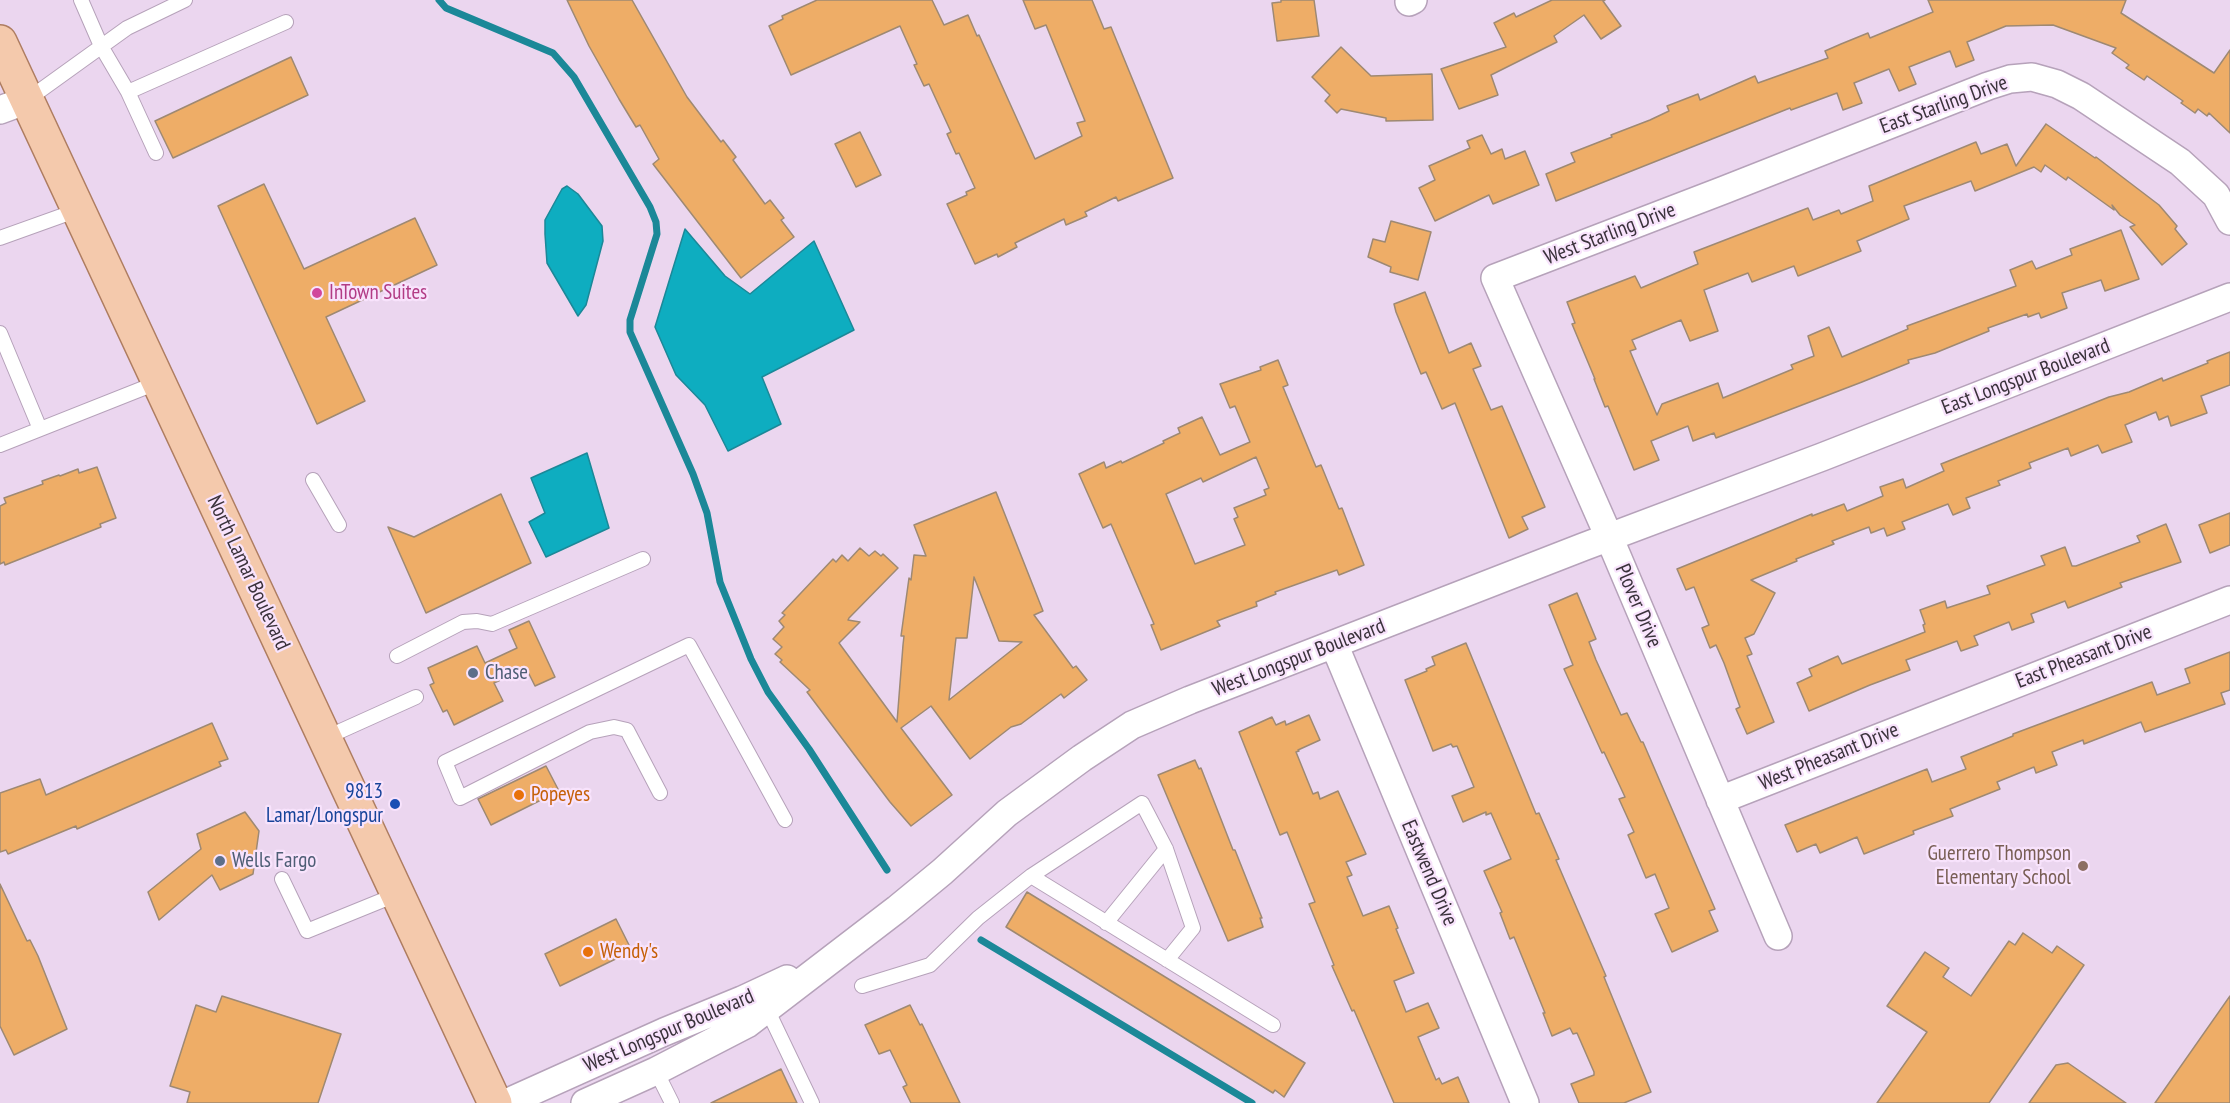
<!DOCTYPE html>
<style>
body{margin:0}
canvas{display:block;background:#ebd6ef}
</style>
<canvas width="2230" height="1103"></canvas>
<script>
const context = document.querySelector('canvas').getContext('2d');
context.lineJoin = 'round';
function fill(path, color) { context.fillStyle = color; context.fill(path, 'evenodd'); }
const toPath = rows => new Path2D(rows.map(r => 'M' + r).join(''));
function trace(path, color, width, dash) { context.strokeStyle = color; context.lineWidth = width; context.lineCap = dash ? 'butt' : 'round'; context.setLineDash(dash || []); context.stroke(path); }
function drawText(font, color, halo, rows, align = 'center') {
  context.font = font + ' "PT Sans Narrow",sans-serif'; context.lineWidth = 4.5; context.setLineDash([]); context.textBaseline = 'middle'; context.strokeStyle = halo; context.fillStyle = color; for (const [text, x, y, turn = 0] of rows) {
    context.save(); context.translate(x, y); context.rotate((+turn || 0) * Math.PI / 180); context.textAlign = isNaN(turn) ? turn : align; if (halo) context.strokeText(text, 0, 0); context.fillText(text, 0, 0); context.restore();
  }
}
const water = toPath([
 [567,186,578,194,602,226,603,241,586,305,578,316,547,263,545,234,545,220,562,189,567,186],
 [685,229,725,276,750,294,814,241,854,330,762,377,781,424,728,451,705,405,676,375,655,327,685,229],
 [587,453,609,528,546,557,529,522,545,513,531,478,587,453]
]);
fill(water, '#0eadc0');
trace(water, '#1b8898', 1.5);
trace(toPath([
 [439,0,446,8,553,53,574,77,650,207,656,222,657,234,630,320,630,332,693,474,707,513,720,582,751,659,768,692,809,749,887,870],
 [981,940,1252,1103]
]), '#1b8898', 7);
const building = toPath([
 [567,0,632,0,687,97,721,142,723,140,736,157,733,160,765,204,770,200,784,218,781,220,794,237,741,278,653,164,659,159,640,125,636,127,619,99,589,46,567,0],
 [817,0,932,0,944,25,968,15,977,36,979,35,1035,159,1082,136,1077,123,1085,121,1046,25,1035,29,1023,0,1092,0,1104,29,1111,27,1173,178,1118,201,1116,197,1085,212,1087,216,1066,225,1064,219,1015,243,1017,247,998,257,997,254,975,264,947,204,967,195,966,192,975,188,959,153,956,154,947,134,951,132,929,84,924,86,914,65,917,64,900,26,791,75,769,26,783,19,782,16,817,0],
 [1281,0,1314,0,1319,36,1277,41,1272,3,1281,2,1281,0],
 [1552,0,1605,0,1603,1,1621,26,1601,39,1584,15,1554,36,1557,42,1491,75,1498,95,1459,109,1441,69,1506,47,1494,23,1514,13,1516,17,1552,0],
 [1928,0,2126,0,2121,13,2214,73,2230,50,2230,133,2209,113,2207,116,2198,109,2195,113,2181,103,2183,101,2147,76,2144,80,2126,68,2129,65,2112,53,2116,48,2053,25,2006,26,1967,42,1974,60,1956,67,1950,51,1909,67,1916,84,1899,91,1889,69,1854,83,1862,103,1843,110,1837,93,1791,110,1790,108,1556,201,1546,174,1575,162,1571,153,1612,137,1611,135,1650,120,1669,111,1667,106,1698,94,1700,100,1755,76,1758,83,1828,58,1825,51,1841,44,1868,33,1870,38,1933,12,1928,0],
 [1341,47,1371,76,1432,74,1433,120,1386,121,1386,118,1341,109,1337,113,1325,101,1330,95,1312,77,1341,47],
 [291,57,308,95,173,158,155,121,291,57],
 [2046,124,2095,158,2096,157,2159,205,2177,226,2175,229,2187,244,2162,265,2130,227,2135,225,2120,215,2112,205,2114,210,2068,177,2066,180,2045,165,2041,172,2034,167,1975,191,1971,181,1904,206,1909,219,1857,241,1861,251,1798,276,1794,266,1752,282,1748,273,1704,290,1718,331,1690,341,1681,320,1632,340,1636,349,1630,351,1657,415,1662,404,1718,383,1723,398,1793,369,1791,365,1814,356,1808,336,1829,327,1842,357,1908,329,1907,326,2016,286,2010,270,2032,261,2036,269,2072,255,2070,249,2121,230,2139,279,2105,291,2101,280,2062,293,2067,308,2041,318,2039,313,2028,317,2027,314,1988,328,1989,331,1935,353,1908,360,1909,363,1862,382,1716,438,1714,433,1693,441,1688,426,1651,441,1659,460,1634,470,1608,406,1605,407,1594,379,1595,379,1572,324,1575,323,1567,302,1635,276,1641,288,1698,264,1694,252,1808,208,1813,220,1839,210,1841,214,1873,201,1869,186,1976,142,1981,154,2007,144,2016,166,2046,124],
 [860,132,881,175,856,187,835,144,860,132],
 [1482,135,1491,154,1502,149,1505,159,1525,151,1539,185,1493,204,1489,195,1435,221,1419,188,1435,180,1429,166,1470,148,1467,141,1482,135],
 [264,184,304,269,415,218,437,265,326,317,365,401,317,424,218,206,264,184],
 [1391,221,1431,232,1418,280,1390,272,1391,267,1368,257,1373,239,1385,242,1391,221],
 [1425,292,1449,353,1471,343,1481,366,1473,369,1491,410,1502,406,1545,507,1522,517,1528,529,1509,538,1455,403,1442,409,1426,372,1421,374,1396,312,1394,304,1425,292],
 [2230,352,2230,385,2201,396,2207,413,2171,426,2168,416,2159,420,2156,412,2125,425,2132,442,2102,453,2098,445,2071,456,2068,448,2029,463,2031,468,1998,481,2000,485,1966,498,1970,508,1953,515,1948,504,1902,522,1905,529,1887,536,1884,528,1871,533,1869,527,1832,541,1834,544,1796,559,1797,561,1751,580,1775,593,1754,634,1745,638,1752,654,1747,656,1774,722,1747,734,1736,709,1740,707,1724,663,1716,645,1710,648,1702,628,1709,625,1694,587,1686,590,1677,569,1812,514,1812,516,1844,504,1847,511,1883,496,1880,487,1903,479,1906,488,1944,471,1941,464,2109,397,2129,392,2162,378,2163,381,2208,363,2207,361,2230,352],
 [1278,360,1288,385,1283,387,1316,467,1321,465,1339,509,1342,508,1364,565,1339,575,1337,570,1275,592,1276,594,1256,602,1257,606,1217,621,1220,626,1161,650,1151,625,1154,624,1111,524,1103,528,1079,474,1104,462,1106,468,1121,461,1122,463,1164,443,1163,441,1180,433,1178,428,1202,417,1220,455,1250,442,1235,406,1230,408,1220,384,1261,370,1260,367,1278,360],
 [1256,457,1269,488,1264,490,1266,495,1234,508,1238,517,1234,519,1245,545,1195,564,1166,494,1201,478,1203,482,1256,457],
 [97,467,116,518,100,524,101,527,5,565,4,562,0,564,0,506,6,503,4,498,43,484,42,481,59,475,60,476,78,469,79,473,97,467],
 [996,492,1043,611,1034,615,1073,668,1076,666,1087,680,1064,698,1061,694,1021,724,1011,727,970,759,931,706,901,728,952,795,911,826,890,802,807,692,810,690,780,662,782,660,775,654,782,647,773,639,784,627,779,621,785,615,782,613,833,559,836,562,842,555,848,561,860,548,869,556,875,551,881,556,883,554,898,568,849,618,848,620,860,622,839,643,897,722,903,645,904,636,901,636,909,578,911,580,914,555,926,556,914,525,996,492],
 [974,577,999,641,1022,642,949,700,956,638,967,638,974,577],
 [501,494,531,563,426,613,388,527,414,537,501,494],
 [2230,513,2230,545,2210,553,2199,525,2230,513],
 [2166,524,2181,562,2120,583,2122,587,2068,608,2065,601,2031,614,2034,622,2012,630,2009,622,1974,636,1978,645,1961,651,1957,641,1906,660,1910,670,1870,685,1809,711,1797,683,1812,676,1809,669,1838,656,1842,664,1925,632,1923,625,1925,624,1920,610,1945,601,1947,608,1990,594,1987,586,2045,565,2041,556,2065,547,2072,566,2076,566,2140,542,2137,536,2166,524],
 [1577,593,1596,639,1589,642,1596,660,1621,715,1627,713,1641,742,1643,742,1715,909,1709,911,1718,931,1672,952,1655,914,1669,908,1655,874,1646,878,1628,835,1634,832,1619,799,1625,797,1604,752,1602,753,1564,669,1573,665,1549,605,1577,593],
 [529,621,555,677,535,686,526,668,494,683,503,701,454,725,447,710,443,712,430,685,434,683,428,668,477,646,485,663,517,648,509,630,529,621],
 [1466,643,1536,814,1539,813,1559,859,1556,860,1606,976,1604,977,1651,1092,1624,1103,1579,1103,1571,1084,1594,1075,1594,1072,1577,1033,1573,1034,1570,1028,1552,1036,1543,1013,1545,1013,1514,937,1510,939,1500,913,1502,912,1484,871,1511,859,1491,813,1486,815,1486,812,1463,822,1452,796,1474,787,1457,746,1453,747,1451,744,1433,751,1405,680,1427,671,1426,669,1435,665,1432,657,1466,643],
 [2230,652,2230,690,2221,693,2225,704,2145,732,2141,722,2084,744,2083,740,2052,752,2057,765,2036,773,2034,767,1997,782,2000,789,1950,809,1953,816,1913,831,1914,834,1864,854,1857,837,1820,853,1816,844,1797,852,1785,825,1927,769,1932,782,1966,769,1961,757,2013,736,2013,734,2152,682,2157,695,2190,683,2185,669,2230,652],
 [1309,715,1320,740,1298,750,1299,751,1296,752,1313,794,1318,792,1320,799,1338,791,1366,854,1346,862,1352,875,1347,877,1363,916,1389,906,1398,928,1396,929,1414,973,1394,981,1406,1012,1428,1003,1439,1028,1418,1037,1436,1080,1439,1078,1442,1084,1458,1077,1469,1103,1394,1103,1354,1010,1352,1011,1332,966,1334,965,1309,904,1315,902,1287,832,1280,835,1239,732,1272,717,1276,725,1285,721,1286,725,1309,715],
 [212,723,228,759,219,762,221,766,77,829,76,826,8,854,6,850,0,852,0,793,40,779,46,795,212,723],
 [1195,760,1199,769,1201,768,1233,850,1235,850,1262,918,1260,918,1263,927,1228,941,1158,775,1195,760],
 [546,766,559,791,491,825,478,799,546,766],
 [245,812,259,831,253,874,220,890,212,875,159,920,148,892,201,849,197,834,245,812],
 [0,884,27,941,30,940,38,956,67,1029,14,1055,0,1026,0,884],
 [1027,892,1305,1063,1284,1097,1275,1090,1273,1093,1006,927,1027,892],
 [616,919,632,951,560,986,545,954,616,919],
 [2023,933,2052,953,2057,946,2084,965,1989,1103,1877,1103,1927,1032,1887,1006,1925,952,1949,968,1943,977,1971,996,2009,941,2015,945,2023,933],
 [222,996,341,1034,318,1103,187,1103,190,1092,170,1086,196,1005,216,1012,222,996],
 [2230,996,2230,1103,2155,1103,2230,996],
 [910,1005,920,1025,922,1024,960,1103,911,1103,903,1087,907,1085,890,1050,879,1054,865,1025,910,1005],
 [2068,1063,2126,1103,2029,1103,2056,1065,2068,1063],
 [781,1069,797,1103,711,1103,781,1069]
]);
fill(building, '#eead67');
trace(building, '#9e8973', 1.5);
const service = toPath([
 [81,0,101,46,128,92,286,22],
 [128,92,156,153],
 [27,100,127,28,185,0],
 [0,238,78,210],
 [0,333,40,429],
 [0,445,159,382],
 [313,480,339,525],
 [397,656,463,622,477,621,492,624,643,559],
 [325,738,416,697],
 [660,793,627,730,614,727,590,732,460,798,445,762,689,645,785,820],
 [1031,876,1273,1025],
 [282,879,307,931,398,894],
 [1106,923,1166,849],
 [862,986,930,965,978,918,1031,876,1142,803,1166,849,1193,928,1167,960],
 [767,1009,812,1103],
 [656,1071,672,1103]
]);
const minor = toPath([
 [1409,2,1413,0],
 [0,110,27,100],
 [1334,644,1525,1103],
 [1720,800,2230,600],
 [1778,936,1609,537,1495,278,1724,190,1988,86,2010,79,2032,77,2057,84,2081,96,2180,162,2216,195,2230,221],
 [506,1103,664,1032,742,1000,787,979],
 [585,1103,656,1071,747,1024,897,909,942,872,1007,813,1082,758,1132,725,1190,700,1583,547,1822,457,2230,297]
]);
const primary = toPath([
 [0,42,495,1103]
]);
trace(service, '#b6a2ba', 16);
trace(minor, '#b6a2ba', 30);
trace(primary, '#ae7d61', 36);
trace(service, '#fff', 14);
trace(minor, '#fff', 27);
trace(primary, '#f4c9ac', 33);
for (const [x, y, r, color] of [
 [317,293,6,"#d1479c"],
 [473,673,6,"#5c6f8a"],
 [519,795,6,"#e8710a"],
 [395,804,6,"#1a4fb4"],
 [220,861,6,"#5c6f8a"],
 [2083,866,6,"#8d6e63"],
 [588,952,6,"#e8710a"]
]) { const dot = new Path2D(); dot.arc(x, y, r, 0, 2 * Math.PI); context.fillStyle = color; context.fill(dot); trace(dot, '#f8e3fc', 2); }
drawText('21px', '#3a323b', '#f8e3fc', [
 ["East Starling Drive",1944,105,-20],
 ["West Starling Drive",1610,234,-21],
 ["East Longspur Boulevard",2026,377,-21],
 ["North Lamar Boulevard",248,573,65],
 ["Plover Drive",1638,606,67],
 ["East Pheasant Drive",2084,657,-21],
 ["West Longspur Boulevard",1299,658,-21],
 ["West Pheasant Drive",1829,757,-22],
 ["Eastwend Drive",1429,873,67],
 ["West Longspur Boulevard",669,1031,-23]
]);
drawText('21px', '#b23c85', '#f8e3fc', [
 ["InTown Suites",329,293]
], 'left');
drawText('21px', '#4e5e75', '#f8e3fc', [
 ["Chase",485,673],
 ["Wells Fargo",232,861]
], 'left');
drawText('21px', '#164399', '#f8e3fc', [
 ["9813",383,792],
 ["Lamar/Longspur",383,816]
], 'right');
drawText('21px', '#c56008', '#f8e3fc', [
 ["Popeyes",531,795],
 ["Wendy's",600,952]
], 'left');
drawText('21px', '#785e54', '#f8e3fc', [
 ["Guerrero Thompson",2071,854],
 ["Elementary School",2071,878]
], 'right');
</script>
